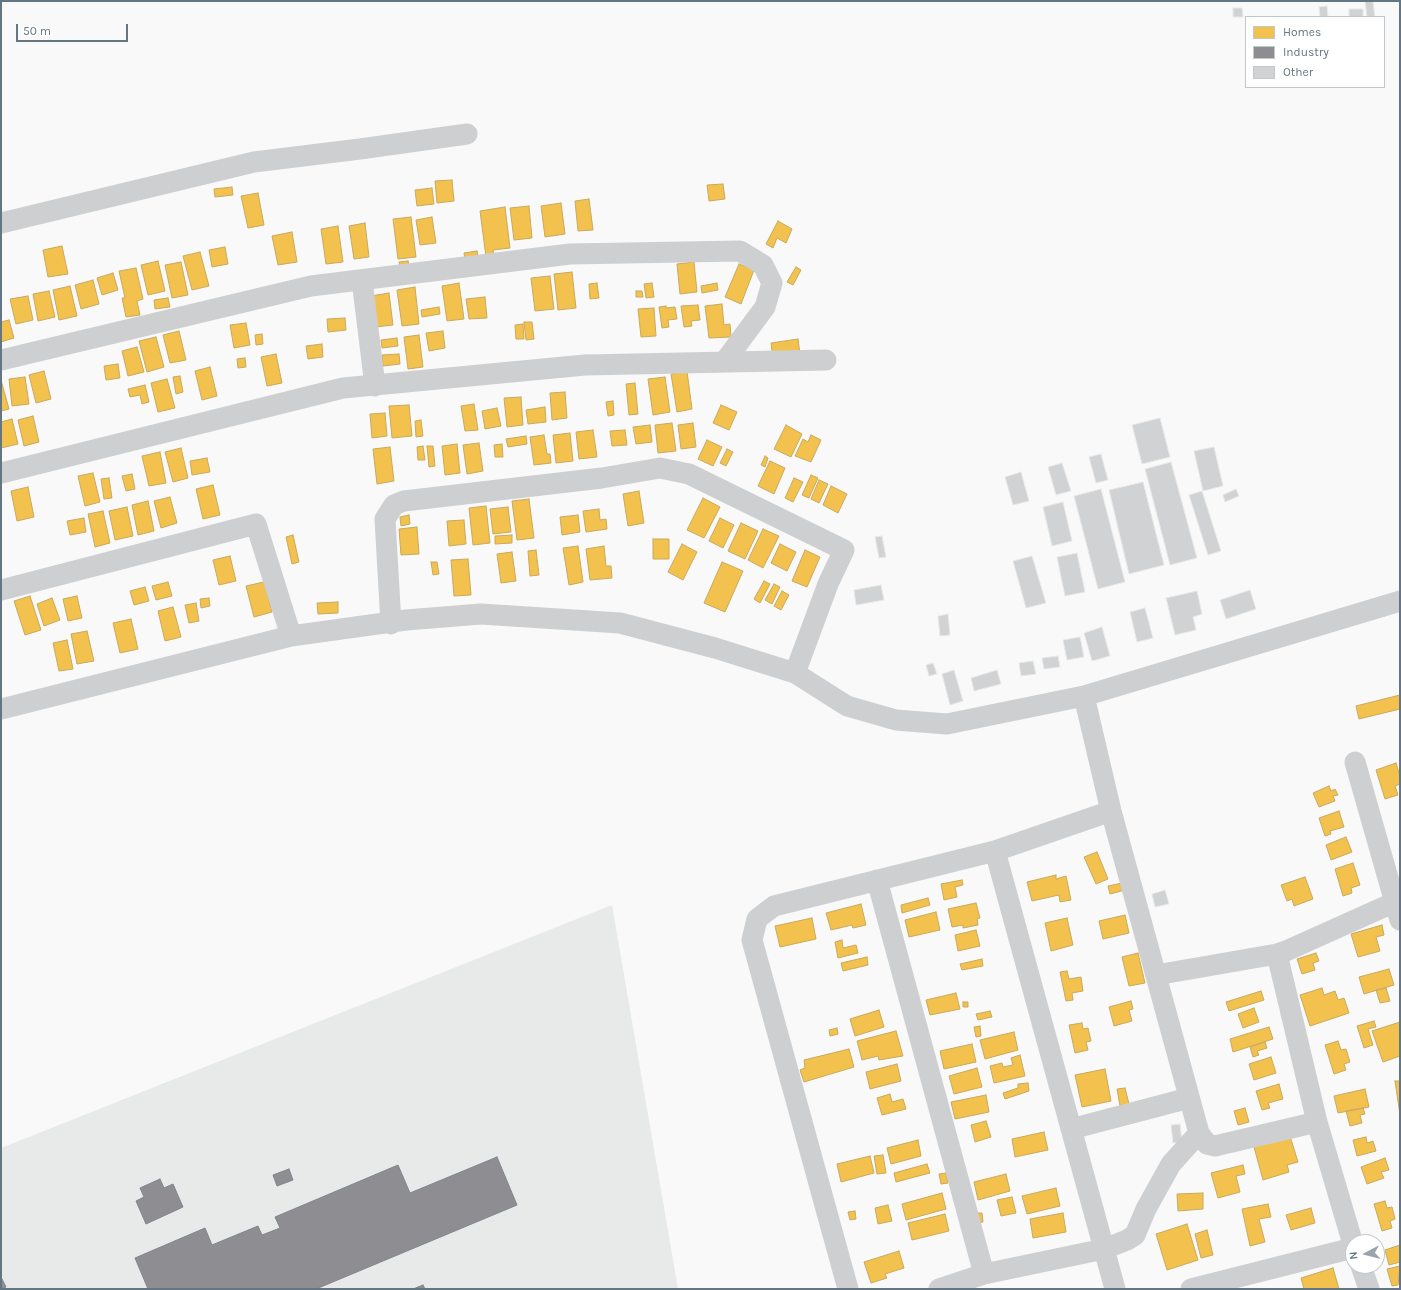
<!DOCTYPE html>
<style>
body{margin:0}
#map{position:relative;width:1401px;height:1290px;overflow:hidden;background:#f9f9f9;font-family:Karla,sans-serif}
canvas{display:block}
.frame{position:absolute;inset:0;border:2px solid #657683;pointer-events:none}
.legend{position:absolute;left:1245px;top:16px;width:140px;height:72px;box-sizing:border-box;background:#fff;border:1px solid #c1c8cd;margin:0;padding:5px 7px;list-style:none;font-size:12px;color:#657683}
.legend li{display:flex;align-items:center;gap:8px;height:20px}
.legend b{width:20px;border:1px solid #c1c8cd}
.north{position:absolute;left:1345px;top:1234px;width:40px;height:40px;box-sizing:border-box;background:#fff;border:1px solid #c1c8cd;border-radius:50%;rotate:263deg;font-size:11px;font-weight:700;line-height:16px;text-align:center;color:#657683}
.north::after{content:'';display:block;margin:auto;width:14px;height:18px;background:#99a4ac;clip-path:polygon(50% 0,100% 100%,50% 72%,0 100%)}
.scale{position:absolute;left:16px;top:24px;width:112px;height:18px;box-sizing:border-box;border:2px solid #657683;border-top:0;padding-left:5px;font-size:12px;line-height:14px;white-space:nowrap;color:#657683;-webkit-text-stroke:3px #fff;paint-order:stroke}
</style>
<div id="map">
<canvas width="1401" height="1290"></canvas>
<div class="frame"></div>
<ul class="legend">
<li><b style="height:11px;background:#f2c14e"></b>Homes</li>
<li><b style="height:11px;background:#8d8d92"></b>Industry</li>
<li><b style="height:11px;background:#d0d2d3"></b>Other</li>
</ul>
<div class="north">N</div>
<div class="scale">50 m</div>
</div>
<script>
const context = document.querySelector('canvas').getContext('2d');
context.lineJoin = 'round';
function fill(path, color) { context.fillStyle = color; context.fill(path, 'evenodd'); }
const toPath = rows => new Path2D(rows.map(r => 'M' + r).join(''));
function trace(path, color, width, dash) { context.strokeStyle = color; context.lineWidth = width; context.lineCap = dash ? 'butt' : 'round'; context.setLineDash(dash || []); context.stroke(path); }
fill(toPath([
 [612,905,678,1289,1,1289,1,1148]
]), '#e8e9e9');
const homes = toPath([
 [452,180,454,201,437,203,435,181,452,180],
 [723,184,725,199,709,201,707,185,723,184],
 [232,187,233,195,215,197,214,189,232,187],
 [432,188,434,204,417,206,415,190,432,188],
 [258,193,264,225,248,228,241,196,258,193],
 [589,199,593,230,578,231,575,201,589,199],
 [561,203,565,234,545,237,541,206,561,203],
 [529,206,532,238,514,240,510,208,529,206],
 [505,207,510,248,493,250,494,256,486,257,480,211,505,207],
 [411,217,416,257,398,259,393,219,411,217],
 [432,217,436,243,420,245,416,220,432,217],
 [778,221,792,229,786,243,777,238,773,248,766,244,778,221],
 [365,223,369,257,354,259,349,226,365,223],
 [338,226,343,262,326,264,321,229,338,226],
 [292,232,297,262,278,265,272,236,292,232],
 [62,246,68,274,48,277,43,250,62,246],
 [225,247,228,264,212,267,209,250,225,247],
 [477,251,478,258,465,261,464,253,477,251],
 [200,252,209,286,192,290,183,256,200,252],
 [158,261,165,291,148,295,141,265,158,261],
 [408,261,409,265,400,266,399,262,408,261],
 [181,262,188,295,172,298,165,265,181,262],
 [694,262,697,292,680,294,677,264,694,262],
 [739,264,754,270,741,304,725,297,739,264],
 [796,267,801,270,793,285,787,282,796,267],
 [136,268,143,299,137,301,140,315,126,317,122,298,125,298,119,271,136,268],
 [572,272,576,308,558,310,554,274,572,272],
 [113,273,118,290,102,295,97,278,113,273],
 [550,276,554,309,535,311,531,278,550,276],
 [93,280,99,304,81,309,75,285,93,280],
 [459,283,464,319,447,321,442,286,459,283],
 [597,283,599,298,590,299,589,284,597,283],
 [652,283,654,297,646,298,644,284,652,283],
 [717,283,718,290,702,293,701,286,717,283],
 [70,286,77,316,59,320,53,290,70,286],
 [415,287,419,324,402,326,397,290,415,287],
 [49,291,55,317,38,321,33,294,49,291],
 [636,291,642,291,643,297,636,297,636,291],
 [389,293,393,325,375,327,371,296,389,293],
 [28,296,33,320,16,324,10,299,28,296],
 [485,297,487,318,469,319,466,299,485,297],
 [168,298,170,307,155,309,154,300,168,298],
 [722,304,724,325,730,324,731,337,709,338,705,306,722,304],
 [698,305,700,320,691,321,692,326,684,327,681,306,698,305],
 [666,306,666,308,675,307,677,319,668,320,669,327,662,328,659,307,666,306],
 [439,307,440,314,422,317,421,310,439,307],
 [654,308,656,336,641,337,638,309,654,308],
 [345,318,346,330,328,332,327,319,345,318],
 [9,320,14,338,1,342,1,322,9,320],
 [524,322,532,322,534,339,526,340,524,322],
 [246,323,250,345,234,348,230,325,246,323],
 [523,324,524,339,516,339,515,325,523,324],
 [179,331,186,360,170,363,163,335,179,331],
 [443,331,445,348,429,351,426,333,443,331],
 [262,334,263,344,256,345,255,335,262,334],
 [419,335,423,367,408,369,404,337,419,335],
 [156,337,164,367,147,372,139,341,156,337],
 [397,338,398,346,382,348,381,340,397,338],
 [798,339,800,354,773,358,771,343,798,339],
 [322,344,323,357,308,359,306,346,322,344],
 [137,347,144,372,128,376,122,351,137,347],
 [276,354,282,383,267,386,261,357,276,354],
 [399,354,400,364,383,366,382,355,399,354],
 [245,358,246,367,238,368,237,359,245,358],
 [118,364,120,378,106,380,104,366,118,364],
 [210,367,217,396,202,400,195,371,210,367],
 [44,371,51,399,36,403,29,375,44,371],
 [687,371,692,409,677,412,671,374,687,371],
 [180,376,183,392,176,394,173,377,180,376],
 [25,377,29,404,12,406,9,379,25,377],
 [665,377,670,412,653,415,648,379,665,377],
 [167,379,175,408,158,412,151,383,167,379],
 [1,380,9,409,1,411,1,380],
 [635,383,638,414,629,415,626,384,635,383],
 [145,385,149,402,142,404,140,395,130,397,128,389,145,385],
 [565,392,567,418,552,420,550,393,565,392],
 [521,397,523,425,507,427,504,398,521,397],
 [613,401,614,415,608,416,606,402,613,401],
 [474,404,478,430,465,431,461,406,474,404],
 [409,405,412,436,392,438,389,406,409,405],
 [721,405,737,412,729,430,713,423,721,405],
 [545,407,546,422,528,424,526,410,545,407],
 [497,408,501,426,485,429,482,411,497,408],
 [385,413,387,436,372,438,370,414,385,413],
 [33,416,39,442,24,446,18,420,33,416],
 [12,419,18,444,1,448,1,422,12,419],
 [421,420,423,436,416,437,415,421,421,420],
 [672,423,676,451,658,453,655,425,672,423],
 [693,423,696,447,681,449,678,425,693,423],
 [650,425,652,442,636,444,633,427,650,425],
 [786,425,802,434,791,457,774,449,786,425],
 [593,430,597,457,579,459,576,432,593,430],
 [625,430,627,445,612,446,610,431,625,430],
 [570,433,573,461,556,463,553,435,570,433],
 [544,435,547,454,550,454,551,463,534,465,530,437,544,435],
 [811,435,821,440,811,462,795,456,803,439,808,442,811,435],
 [526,436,527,444,508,447,506,439,526,436],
 [707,440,722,447,713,466,698,459,707,440],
 [479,443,483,471,467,474,463,445,479,443],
 [457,444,460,473,445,475,442,446,457,444],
 [502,444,503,457,495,457,494,445,502,444],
 [423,446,425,460,418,460,417,447,423,446],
 [427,446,433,446,435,466,429,467,427,446],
 [390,447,394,481,377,484,373,449,390,447],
 [181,448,188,478,173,482,165,452,181,448],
 [727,449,733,452,726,466,720,463,727,449],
 [160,452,166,483,149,486,142,456,160,452],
 [765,456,768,458,765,467,761,465,765,456],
 [207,458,210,472,192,475,190,461,207,458],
 [770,461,785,468,774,494,758,486,770,461],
 [93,473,100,502,85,506,78,476,93,473],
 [132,474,135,489,126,491,122,476,132,474],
 [811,475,818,478,809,498,802,495,811,475],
 [109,478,112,498,104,499,101,479,109,478],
 [794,478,803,482,793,502,785,498,794,478],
 [819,480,828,484,819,503,811,499,819,480],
 [213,485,220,515,203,519,196,489,213,485],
 [831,486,847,494,838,513,823,505,831,486],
 [28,487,34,517,17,521,11,491,28,487],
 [639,491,644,523,628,526,623,494,639,491],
 [170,497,177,523,161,528,154,501,170,497],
 [703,498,720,507,704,538,687,530,703,498],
 [529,499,534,538,517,540,512,501,529,499],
 [148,501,154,531,138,535,132,505,148,501],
 [486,506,490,543,473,545,469,508,486,506],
 [127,507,133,536,115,540,109,511,127,507],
 [508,507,511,532,493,534,490,509,508,507],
 [599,509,600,520,606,519,607,529,586,532,583,511,599,509],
 [103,511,110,543,95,547,88,514,103,511],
 [409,515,410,524,401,526,400,517,409,515],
 [578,515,580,532,562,535,560,517,578,515],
 [84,518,86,532,70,535,67,521,84,518],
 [720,518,734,525,723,548,709,541,720,518],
 [464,520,466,544,449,546,447,521,464,520],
 [741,523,758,531,745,559,728,551,741,523],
 [417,527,419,554,401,555,399,529,417,527],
 [763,529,779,536,763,568,748,560,763,529],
 [293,535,299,562,292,564,286,537,293,535],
 [512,535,512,543,495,544,495,536,512,535],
 [653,539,669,539,669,559,653,559,653,539],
 [682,544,697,552,683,580,668,572,682,544],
 [780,544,796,552,787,571,771,563,780,544],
 [578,546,583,582,569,585,563,548,578,546],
 [604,546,606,566,611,566,612,578,590,580,586,549,604,546],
 [536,550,539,575,530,576,528,551,536,550],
 [805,550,820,557,807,587,792,581,805,550],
 [512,552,516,581,501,583,497,554,512,552],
 [230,556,236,581,219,585,213,560,230,556],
 [468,559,471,595,454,596,451,560,468,559],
 [431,562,437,562,439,574,433,575,431,562],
 [722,562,743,571,725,612,704,603,722,562],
 [764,581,770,584,760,603,754,599,764,581],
 [168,582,172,596,156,600,152,586,168,582],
 [264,582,272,612,254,617,246,586,264,582],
 [774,584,780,587,772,604,765,600,774,584],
 [145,587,149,601,134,605,130,591,145,587],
 [782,591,789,595,781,610,774,606,782,591],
 [30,596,41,630,25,635,14,601,30,596],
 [77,596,82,618,68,621,63,599,77,596],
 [52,598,60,620,44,626,37,604,52,598],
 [209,598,210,606,201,608,200,599,209,598],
 [338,602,338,613,318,614,317,603,338,602],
 [196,603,199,621,189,623,185,605,196,603],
 [173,607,181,637,165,641,158,611,173,607],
 [131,619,138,649,120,653,113,623,131,619],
 [87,631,94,661,77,664,71,634,87,631],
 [67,640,73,669,59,671,53,643,67,640],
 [1400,695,1400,709,1359,719,1356,706,1400,695],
 [1396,763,1400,776,1400,784,1395,786,1398,795,1385,799,1376,770,1396,763],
 [1329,786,1331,791,1335,789,1338,795,1333,796,1335,801,1319,807,1313,793,1329,786],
 [1339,811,1344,827,1330,831,1331,834,1325,836,1319,818,1339,811],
 [1346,837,1352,852,1331,860,1326,845,1346,837],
 [1097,852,1108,879,1096,884,1084,857,1097,852],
 [1353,863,1360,885,1351,888,1352,893,1343,896,1335,869,1353,863],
 [1056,875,1056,879,1066,876,1071,900,1060,902,1059,895,1032,901,1027,882,1056,875],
 [1305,877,1313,899,1294,906,1292,899,1287,901,1281,885,1305,877],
 [962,880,963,885,955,887,957,897,944,900,941,884,962,880],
 [1127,882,1129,889,1110,894,1108,886,1127,882],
 [928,898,930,905,902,913,901,905,928,898],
 [976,903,980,918,977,919,978,925,963,928,963,925,952,927,948,909,976,903],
 [861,904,866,925,853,928,852,925,831,930,826,913,861,904],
 [936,912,940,930,909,937,905,920,936,912],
 [1125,915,1129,933,1103,939,1099,921,1125,915],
 [812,918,816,939,780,947,775,926,812,918],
 [1067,918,1073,945,1051,951,1045,923,1067,918],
 [1382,925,1384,935,1376,937,1380,951,1358,957,1351,934,1382,925],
 [976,930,980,946,958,951,955,935,976,930],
 [842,940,843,948,856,945,858,953,838,958,835,942,842,940],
 [1138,953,1145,983,1129,986,1122,957,1138,953],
 [1316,953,1319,961,1313,963,1315,970,1302,974,1297,959,1316,953],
 [867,957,868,965,843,971,841,963,867,957],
 [982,959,983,966,962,970,960,964,982,959],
 [1389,969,1394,985,1364,994,1359,977,1389,969],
 [1067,971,1069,979,1081,977,1083,991,1072,993,1073,1000,1066,1001,1060,972,1067,971],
 [1322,988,1324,995,1335,991,1338,1000,1344,998,1349,1013,1310,1026,1300,995,1322,988],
 [1386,988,1390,1001,1380,1003,1376,990,1386,988],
 [1261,991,1264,1000,1229,1011,1226,1002,1261,991],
 [956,993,960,1009,930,1015,926,1000,956,993],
 [1131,1001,1133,1009,1129,1010,1132,1021,1114,1026,1109,1007,1131,1001],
 [963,1002,968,1002,968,1007,963,1007,963,1002],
 [1254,1008,1259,1022,1243,1028,1238,1014,1254,1008],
 [879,1010,884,1027,855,1036,850,1019,879,1010],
 [990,1011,992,1017,978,1020,976,1014,990,1011],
 [1374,1021,1376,1027,1368,1029,1373,1045,1364,1048,1357,1026,1374,1021],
 [1400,1022,1400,1056,1383,1062,1372,1031,1400,1022],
 [1082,1023,1083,1029,1088,1028,1091,1041,1086,1042,1088,1050,1075,1053,1069,1025,1082,1023],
 [980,1026,981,1036,976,1037,974,1027,980,1026],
 [1269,1027,1273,1039,1233,1052,1230,1039,1269,1027],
 [837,1028,838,1034,830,1036,829,1030,837,1028],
 [896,1031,903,1056,879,1060,878,1056,862,1060,857,1041,896,1031],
 [1014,1032,1018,1050,985,1059,980,1040,1014,1032],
 [1338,1041,1341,1050,1346,1049,1350,1062,1344,1064,1346,1070,1334,1074,1325,1045,1338,1041],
 [1265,1042,1267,1048,1257,1051,1259,1055,1253,1057,1250,1047,1265,1042],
 [972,1044,976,1062,944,1069,940,1051,972,1044],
 [849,1049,854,1067,804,1082,800,1070,805,1068,804,1060,849,1049],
 [1020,1055,1025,1076,994,1083,990,1066,1002,1063,1003,1067,1013,1065,1011,1058,1020,1055],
 [1271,1057,1276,1073,1254,1080,1249,1064,1271,1057],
 [897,1064,901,1081,870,1089,866,1072,897,1064],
 [977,1068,982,1087,954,1094,949,1076,977,1068],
 [1105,1069,1111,1101,1082,1107,1075,1075,1105,1069],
 [1395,1081,1400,1081,1400,1115,1395,1081],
 [1028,1083,1029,1091,1005,1099,1003,1093,1018,1088,1018,1084,1028,1083],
 [1279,1084,1283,1099,1268,1103,1270,1108,1262,1110,1256,1091,1279,1084],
 [1125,1088,1129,1104,1120,1106,1117,1089,1125,1088],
 [1365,1089,1369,1107,1338,1113,1334,1096,1365,1089],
 [890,1094,892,1102,903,1099,906,1109,882,1115,877,1098,890,1094],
 [986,1095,989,1112,955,1119,951,1102,986,1095],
 [1245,1108,1249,1122,1238,1125,1234,1111,1245,1108],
 [1363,1108,1365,1114,1360,1115,1362,1123,1350,1126,1346,1111,1363,1108],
 [986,1121,991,1137,975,1142,971,1125,986,1121],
 [1044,1132,1048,1150,1015,1157,1012,1139,1044,1132],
 [1290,1136,1298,1162,1287,1165,1289,1172,1263,1180,1254,1147,1290,1136],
 [1366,1137,1367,1143,1373,1141,1376,1151,1357,1156,1353,1140,1366,1137],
 [918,1140,921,1156,891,1164,887,1148,918,1140],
 [883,1155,886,1173,877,1174,874,1156,883,1155],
 [870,1156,874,1173,841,1182,837,1164,870,1156],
 [1385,1158,1389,1170,1381,1172,1384,1178,1367,1184,1361,1167,1385,1158],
 [927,1164,930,1173,896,1182,894,1173,927,1164],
 [1243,1165,1245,1174,1236,1176,1240,1192,1218,1198,1211,1173,1243,1165],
 [946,1173,948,1183,941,1184,939,1174,946,1173],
 [1006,1174,1010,1191,978,1200,974,1182,1006,1174],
 [1056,1188,1060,1206,1027,1214,1022,1196,1056,1188],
 [942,1193,946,1209,906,1220,902,1204,942,1193],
 [1203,1193,1203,1209,1178,1211,1177,1194,1203,1193],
 [1012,1197,1016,1213,1001,1216,997,1200,1012,1197],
 [1385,1201,1387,1208,1392,1207,1395,1219,1390,1221,1392,1228,1382,1231,1374,1204,1385,1201],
 [1268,1204,1271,1217,1259,1219,1265,1242,1250,1246,1242,1209,1268,1204],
 [888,1205,892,1221,878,1224,875,1208,888,1205],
 [1311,1208,1315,1223,1291,1230,1286,1215,1311,1208],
 [855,1211,856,1219,850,1220,848,1212,855,1211],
 [977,1213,982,1213,983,1222,977,1223,977,1213],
 [1063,1213,1066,1232,1033,1238,1030,1219,1063,1213],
 [945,1214,949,1231,912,1240,908,1223,945,1214],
 [1187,1224,1198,1260,1167,1270,1156,1234,1187,1224],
 [1207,1230,1213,1255,1201,1258,1195,1234,1207,1230],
 [1400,1245,1400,1262,1389,1265,1385,1250,1400,1245],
 [899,1251,904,1268,885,1274,887,1278,871,1283,864,1262,899,1251],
 [1400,1266,1398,1285,1392,1286,1387,1269,1400,1266],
 [1333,1268,1339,1289,1304,1289,1301,1278,1333,1268]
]);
fill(homes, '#f2c14e');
trace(homes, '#c8aa5e', 1);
const industry = toPath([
 [497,1157,517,1205,316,1289,148,1289,135,1258,205,1228,212,1245,258,1226,262,1235,280,1228,275,1217,398,1165,410,1193,497,1157],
 [289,1169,293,1180,277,1186,273,1175,289,1169],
 [160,1179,164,1188,173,1184,183,1207,146,1224,136,1201,144,1197,140,1188,160,1179],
 [1,1277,6,1287,2,1289,1,1289,1,1277],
 [423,1285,425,1289,413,1289,423,1285]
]);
fill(industry, '#8d8d92');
trace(industry, '#81868e', 1);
const building = toPath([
 [1365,1,1381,1,1373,2,1375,17,1367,17,1365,1],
 [1327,6,1328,17,1320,17,1319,7,1327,6],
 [1233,8,1242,8,1243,17,1233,17,1233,8],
 [1349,9,1363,9,1363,17,1349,17,1349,9],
 [1160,418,1170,457,1142,464,1132,425,1160,418],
 [1214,447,1223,486,1203,491,1194,451,1214,447],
 [1101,454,1108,480,1096,483,1089,457,1101,454],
 [1171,462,1197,558,1170,565,1145,469,1171,462],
 [1062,463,1071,491,1056,495,1048,467,1062,463],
 [1021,472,1029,501,1013,505,1005,477,1021,472],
 [1143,482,1164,565,1129,574,1109,490,1143,482],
 [1101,489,1125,582,1098,589,1074,496,1101,489],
 [1236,489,1239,496,1225,502,1223,495,1236,489],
 [1202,491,1221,551,1208,555,1189,495,1202,491],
 [1063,502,1072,541,1052,546,1043,507,1063,502],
 [882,536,886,557,879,558,875,537,882,536],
 [1077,553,1085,592,1065,596,1057,557,1077,553],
 [1032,556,1046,603,1026,608,1013,561,1032,556],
 [881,585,884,600,856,605,854,590,881,585],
 [1250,590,1256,609,1226,619,1220,600,1250,590],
 [1197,591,1202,614,1193,617,1196,630,1175,635,1166,598,1197,591],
 [1145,608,1153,638,1137,642,1130,612,1145,608],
 [948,614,950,635,940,636,938,616,948,614],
 [1102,627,1110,656,1092,661,1084,633,1102,627],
 [1080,637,1084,657,1067,660,1063,640,1080,637],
 [1058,656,1060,667,1044,669,1042,658,1058,656],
 [1033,661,1036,674,1021,676,1019,663,1033,661],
 [933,663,937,674,929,676,926,665,933,663],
 [954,670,963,701,950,705,942,674,954,670],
 [997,670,1001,684,974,691,971,678,997,670],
 [1165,890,1169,904,1155,907,1152,894,1165,890],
 [1180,1124,1182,1142,1173,1143,1171,1125,1180,1124]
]);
fill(building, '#d0d2d3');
trace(building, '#e8e8e8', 1);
trace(toPath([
 [1,223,254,162,360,149,467,134],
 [362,280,375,386],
 [1,360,311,286,570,254,740,251,763,265,772,283,765,307,725,361],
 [1,473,343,388,585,365,826,360],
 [1,590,256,524,291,636],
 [391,624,385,519,394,505,404,501,602,478,660,468,689,474,844,550,828,584,795,673],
 [1084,696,1111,811,1199,1133,1207,1144,1215,1146,1317,1122],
 [1,709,291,636,406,620,481,614,620,623,715,648,795,673,847,706,896,720,947,724,1084,696,1400,601],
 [1355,762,1400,920],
 [1111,811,995,851,1115,1289],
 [877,880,984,1274,939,1289],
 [1156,975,1277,954],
 [1071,1129,1189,1098],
 [1353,1244,1317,1122,1277,954,1286,951,1395,902],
 [1361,1266,1369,1289],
 [984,1274,1104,1249,1127,1240,1135,1235,1146,1209,1171,1164,1199,1133],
 [848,1289,752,940,757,919,774,906,995,851],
 [1191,1289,1353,1248]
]), '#cecfd0', 21);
</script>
